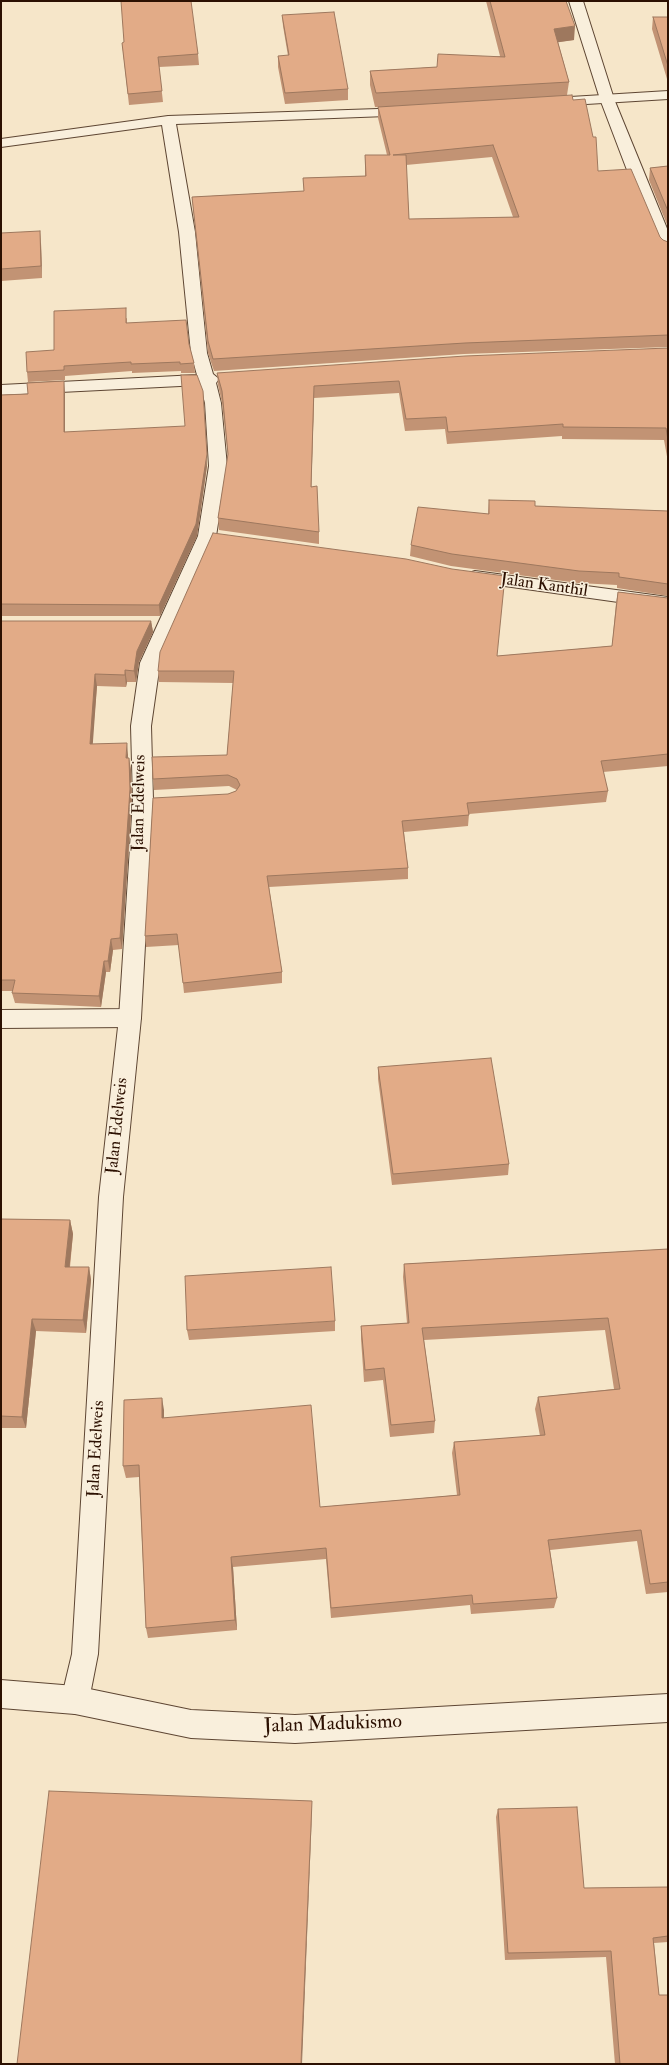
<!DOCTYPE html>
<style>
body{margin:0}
#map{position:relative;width:669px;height:2065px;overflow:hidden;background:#f6e6c9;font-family:"IM FELL Double Pica",serif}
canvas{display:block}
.frame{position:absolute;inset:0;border:2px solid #2c1001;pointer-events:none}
</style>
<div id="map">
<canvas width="669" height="2065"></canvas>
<div class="frame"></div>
</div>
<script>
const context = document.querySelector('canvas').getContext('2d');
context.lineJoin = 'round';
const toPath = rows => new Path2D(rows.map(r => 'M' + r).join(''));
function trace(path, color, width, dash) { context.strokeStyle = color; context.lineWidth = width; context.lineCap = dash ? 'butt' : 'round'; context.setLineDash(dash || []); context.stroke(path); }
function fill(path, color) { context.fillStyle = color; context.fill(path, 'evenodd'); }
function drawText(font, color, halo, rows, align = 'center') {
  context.font = font + ' "IM FELL Double Pica",serif'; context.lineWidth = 3; context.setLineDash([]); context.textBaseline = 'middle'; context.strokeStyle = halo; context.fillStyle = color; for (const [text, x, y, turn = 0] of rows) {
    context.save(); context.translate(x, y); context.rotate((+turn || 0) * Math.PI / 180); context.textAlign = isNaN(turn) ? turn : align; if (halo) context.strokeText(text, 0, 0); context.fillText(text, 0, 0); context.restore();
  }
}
const service = toPath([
 [569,1,583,1,614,99,668,231,668,253,662,251,660,248,638,199,600,99,569,1],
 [130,1009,138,1012,141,1018,138,1024,130,1027,1,1028,1,1010,130,1009]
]);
const minor = toPath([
 [668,91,668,99,554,106,549,105,547,102,549,99,554,98,668,91],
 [408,108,413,109,415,112,413,115,176,124,195,232,207,353,213,374,219,379,216,383,221,403,227,466,216,536,160,663,151,726,153,800,141,1018,123,1197,98,1654,89,1700,85,1710,75,1714,65,1710,61,1700,72,1654,99,1197,119,1018,133,800,131,726,140,663,198,536,209,466,205,403,200,385,1,395,1,385,197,375,191,353,179,232,162,125,1,147,1,139,168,116,408,108],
 [475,571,668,597,668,609,469,581,466,577,469,573,475,571]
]);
const tertiary = toPath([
 [1,1680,75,1686,191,1710,295,1715,668,1694,668,1722,295,1743,191,1738,75,1714,1,1708,1,1680]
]);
trace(service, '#5e4633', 2);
trace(minor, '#5e4633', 2);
trace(tertiary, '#5e4633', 2);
fill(service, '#f9efdc');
fill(minor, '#f9efdc');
fill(tertiary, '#f9efdc');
fill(toPath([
 [486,1,566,1,574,40,558,42,569,82,567,95,598,171,663,240,668,242,668,347,464,354,214,371,208,353,192,197,304,191,303,178,365,176,365,155,387,155,378,118,378,107,375,107,370,85,370,71,437,67,500,56],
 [492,157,513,217,409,219,406,165],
 [282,15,348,89,348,100,285,104,278,67,278,56,288,56,283,26],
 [653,17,668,17,668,79,667,79,652,29],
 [122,43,198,54,199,65,159,67,163,102,129,105],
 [668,166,668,227,649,180,650,168],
 [1,233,41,243,42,278,1,281],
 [127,318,127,323,189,344,194,363,195,373,181,373,181,371,132,373,132,371,65,376,65,380,28,382,27,372,54,350],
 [668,348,668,462,664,440,562,439,562,436,447,444,445,429,405,431,399,393,314,398,311,487,319,532,319,544,219,530,218,518,228,456,222,403,218,385,217,373],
 [65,393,65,432,207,466,197,536,160,616,1,616,1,395],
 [489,500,535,506,668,511,668,596,617,588,617,585,578,583,451,566,410,556,411,545,488,514],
 [618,592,668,598,668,766,603,772,608,791,606,802,469,814,468,826,404,832,408,868,408,879,269,887,282,972,282,983,184,993,179,945,146,947,145,936,228,794,236,791,237,790,229,786,154,790,153,779,227,755,233,683,159,682,158,671,497,656,612,646,616,603],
 [1,621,151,621,153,632,139,662,136,682,127,682,126,687,97,686,92,744,128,755,128,758,131,770,132,800,122,949,113,950,110,972,106,972,101,1007,15,1003,12,993,13,991,1,991],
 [378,1067,509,1164,508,1175,392,1185,378,1079],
 [1,1219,70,1220,73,1234,70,1267,89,1267,91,1280,86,1333,36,1331,26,1428,1,1428],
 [668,1249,668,1592,646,1594,637,1541,550,1550,557,1598,554,1608,471,1614,470,1605,331,1618,326,1559,233,1567,237,1630,148,1638,146,1628,139,1477,126,1478,123,1466,164,1410,164,1418,320,1507,457,1495,452,1453,454,1442,540,1436,535,1409,538,1397,614,1389,605,1330,424,1340,435,1421,434,1433,390,1437,383,1380,364,1382,361,1339,361,1326,407,1323,403,1277,404,1264],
 [335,1321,335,1331,189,1340,187,1330],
 [498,1809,584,1888,668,1887,668,1942,654,1943,659,1995,668,2064,615,2064,606,1957,505,1960,496,1817]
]), '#c29374');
fill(toPath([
 [575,26,574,40,553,43,554,29],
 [40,231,41,243,42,278,41,266],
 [64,381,65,393,65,444,64,432],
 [314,386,314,398,311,499,311,487],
 [203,391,207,466,197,536,160,616,159,605],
 [151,621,153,632,139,662,136,682,134,671,137,651],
 [125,670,127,682,126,687,125,675],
 [95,674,97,686,92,755,90,744],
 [127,743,128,755,127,770,126,758],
 [129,758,131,770,132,800,122,949,120,938],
 [111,939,113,950,110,972,108,961],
 [104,961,106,972,101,1007,99,996],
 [70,1220,73,1234,68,1281,65,1267],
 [89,1267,91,1280,86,1333,83,1320],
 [32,1319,36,1331,26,1428,22,1417],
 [162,1398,164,1410,164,1430,162,1418],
 [231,1557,233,1567,237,1630,235,1620],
 [312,1801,312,1811,302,2064,301,2064]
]), '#9e785e');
const building = toPath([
 [121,1,191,1,198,54,158,57,162,91,128,94,122,43,124,42,121,1],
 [490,1,566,1,575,26,554,29,569,82,376,93,370,71,437,67,438,54,505,57,490,1],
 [334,12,348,89,285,93,278,56,289,55,282,15,334,12],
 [653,17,668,17,668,66,653,17],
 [572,95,573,100,585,99,593,137,596,137,598,171,631,169,660,237,663,240,668,242,668,335,465,343,213,359,208,341,192,197,304,191,303,178,366,176,365,155,390,155,378,107,572,95],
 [493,145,519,217,409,219,406,155,393,155,493,145],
 [668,166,668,211,650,168,668,166],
 [40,231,41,266,1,269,1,233,40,231],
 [126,308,126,323,186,320,189,344,194,363,180,364,180,362,131,364,131,362,64,366,64,370,27,372,26,352,54,350,54,311,126,308],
 [668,348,668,440,666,428,563,427,563,424,448,432,446,417,406,419,399,381,314,386,311,487,317,486,319,532,218,518,228,454,222,391,217,373,465,356,668,348],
 [181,375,197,375,203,391,207,454,196,524,159,605,1,604,1,395,28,394,27,383,64,381,64,432,185,426,181,375],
 [489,500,535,501,535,506,668,511,668,584,619,577,619,573,579,571,452,554,411,545,418,507,489,514,489,500],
 [213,533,406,559,452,569,505,576,497,656,612,646,618,592,668,598,668,754,601,761,608,791,467,803,469,815,402,821,408,868,267,876,282,972,183,983,177,934,145,936,153,798,228,794,236,791,240,785,237,779,228,775,153,779,152,757,227,755,234,671,158,671,160,652,213,533],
 [1,621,151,621,137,651,134,671,125,670,125,675,95,674,90,744,127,743,126,758,129,758,130,789,120,938,111,939,108,961,104,961,99,996,12,993,15,980,1,980,1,621],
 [491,1058,509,1164,393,1174,378,1067,491,1058],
 [1,1219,70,1220,65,1267,89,1267,83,1320,32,1319,22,1417,1,1416,1,1219],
 [668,1249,668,1582,650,1584,641,1530,548,1540,557,1598,473,1604,472,1595,331,1608,326,1548,231,1557,235,1620,146,1628,139,1465,123,1466,124,1400,162,1398,162,1418,311,1405,320,1507,460,1495,454,1442,545,1435,538,1397,620,1389,608,1318,422,1328,435,1421,391,1425,384,1368,365,1370,361,1326,409,1323,404,1264,668,1249],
 [331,1267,335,1321,187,1330,185,1276,331,1267],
 [49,1791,312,1801,301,2064,17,2064,49,1791],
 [577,1807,584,1888,668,1887,668,1936,653,1938,659,1995,668,1995,668,2064,620,2064,611,1951,508,1953,498,1809,577,1807]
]);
fill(building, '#e2ab87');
trace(building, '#9e785e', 1);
drawText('17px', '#2c1001', '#f9efdc', [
 ["Jalan Kanthil",544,586,8],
 ["Jalan Edelweis",140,803,-89],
 ["Jalan Edelweis",118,1126,-84],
 ["Jalan Edelweis",97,1449,-87]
]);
drawText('20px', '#2c1001', '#f9efdc', [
 ["Jalan Madukismo",333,1725,-2]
]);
</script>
